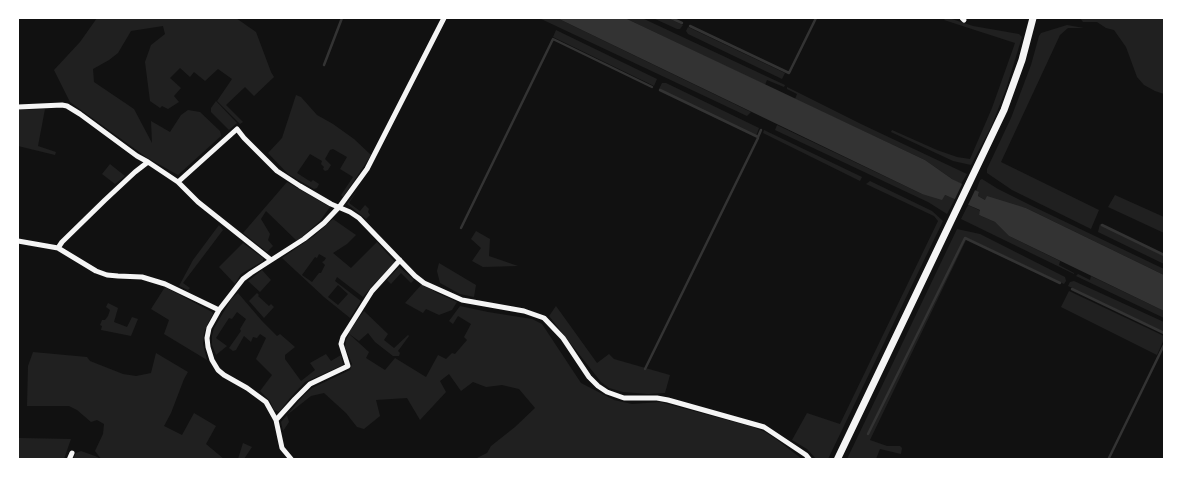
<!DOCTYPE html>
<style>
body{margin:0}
#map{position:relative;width:1182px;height:477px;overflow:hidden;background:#111;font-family:"Open Sans",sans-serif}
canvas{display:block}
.frame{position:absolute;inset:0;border:19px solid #fff;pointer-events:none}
</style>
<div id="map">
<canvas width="1182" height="477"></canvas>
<div class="frame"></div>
</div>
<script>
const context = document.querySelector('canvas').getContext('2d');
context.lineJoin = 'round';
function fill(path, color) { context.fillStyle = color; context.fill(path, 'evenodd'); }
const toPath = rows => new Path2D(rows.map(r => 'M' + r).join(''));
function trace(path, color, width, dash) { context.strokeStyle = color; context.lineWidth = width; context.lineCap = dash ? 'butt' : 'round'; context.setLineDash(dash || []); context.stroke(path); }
fill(toPath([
 [97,18,236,18,256,32,271,72,274,77,254,96,245,87,226,105,243,122,240,124,217,101,232,79,218,69,205,81,194,72,190,77,180,68,170,78,181,88,174,96,179,102,168,109,162,106,160,108,150,101,145,62,151,45,165,34,163,26,131,31,118,53,109,60,93,69,94,82,134,109,152,143,151,121,170,132,181,115,188,110,200,112,220,131,221,136,178,175,146,157,70,102,54,70,80,42],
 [539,18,557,18,751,112,747,116],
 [625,18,642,18,785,85,784,87,767,80,765,85],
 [653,18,668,18,683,25,680,29,677,29],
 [946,18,949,18,973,26,1019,34,1022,37,1006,89,991,127,971,165,953,161,891,132,892,130,937,150,957,157,970,159,992,108,1015,43,944,20],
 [1080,18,1164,18,1164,94,1155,91,1144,85,1137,77,1126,47,1114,30,1106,28,1097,22,1083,22],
 [1067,25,1084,28,1068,28,1060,35,1001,162,1099,210,1091,229,1012,190,987,173,987,169,1011,118,1031,65,1039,36,1041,33],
 [688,27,785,73,782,79,688,34,686,31],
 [556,30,657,79,654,86,553,37],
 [662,83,666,83,759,128,756,136,659,89],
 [787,87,861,124,967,174,961,184,952,179,925,160,795,99,797,94,787,89],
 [296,95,301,97,317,115,333,124,354,139,371,155,362,169,343,197,341,195,353,177,340,169,347,157,333,149,330,150,325,159,331,165,328,170,325,171,323,169,324,167,321,164,322,161,310,154,297,173,311,182,313,180,319,184,317,188,314,189,288,174,268,153,282,138],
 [216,101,237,123,229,130,211,112,211,108],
 [45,109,38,146,56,152,55,155,18,146,18,110],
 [777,125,922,194,945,195,955,199,947,214,928,202,775,130],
 [764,130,862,177,860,181,763,133],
 [110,164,125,176,115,184,102,174],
 [982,179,998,189,1030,205,1164,269,1164,275,1026,208,985,200,978,196,979,193,976,191,980,180],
 [870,181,932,211,943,221,828,459,816,459,807,449,792,440,807,413,840,424,938,221,934,216,866,184],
 [287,182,330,207,320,221,297,241,266,211,261,219,270,234,268,240,273,246,267,252,243,233],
 [357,191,349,203,360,211,365,205,369,209,368,212,370,215,366,219,347,204,356,192],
 [1115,195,1164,217,1164,233,1108,207],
 [968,205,981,211,979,215,995,222,1009,236,1060,261,1059,265,1074,273,1074,274,961,219],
 [333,219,356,235,347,244,333,253,351,268,377,242,395,262,372,286,363,297,337,277,335,281,361,301,350,318,324,297,282,258,314,236],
 [319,254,326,258,324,261,322,262,325,265,321,273,319,273,312,282,302,275,315,257,317,258],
 [338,285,348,294,338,305,328,297],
 [1100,224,1164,256,1164,264,1098,232],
 [219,225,223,230,183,283,190,288,188,290,179,286,193,260],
 [957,229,980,234,1065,277,1066,281,1064,284,967,238,870,440,887,446,900,446,902,448,901,454,880,449,876,459,847,459],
 [476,231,490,239,489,256,518,266,483,267,472,261,481,248,471,239],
 [243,243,263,258,263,261,241,274,235,284,219,267],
 [439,263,476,285,474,297,460,294,440,283,437,271],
 [399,267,414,280,411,283,401,273,391,284,387,280],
 [262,270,271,280,260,292,248,281],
 [1078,274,1090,280,1091,276,1164,311,1164,318,1076,276],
 [1074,281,1164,322,1164,332,1068,286,1070,282],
 [422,284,437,293,457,302,452,310,439,315,426,309,423,313,405,303],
 [165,287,212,312,213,314,208,323,204,333,203,344,207,360,164,334,169,320,151,309],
 [1069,291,1164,336,1164,339,1157,355,1061,307],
 [238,293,262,321,277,336,280,334,295,347,285,355,285,359,301,381,315,370,310,363,326,354,331,361,341,355,343,365,305,382,290,398,279,412,274,410,270,401,260,391,272,375,256,359,266,338,260,334,257,338,253,337,251,342,244,336,236,350,233,351,229,348,241,331,240,329,246,319,237,312,232,319,229,318,216,338,227,346,216,355,212,345,212,336,214,328,232,298],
 [257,293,259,295,258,296,269,306,271,304,274,307,264,318,249,301],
 [108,303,118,308,114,322,127,327,132,317,138,319,131,336,101,330,102,326,100,325,102,320,105,320,108,316,110,310,106,307],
 [460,306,488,312,532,319,542,324,581,383,614,400,632,404,660,402,753,427,765,432,776,439,802,459,475,459,487,453,491,446,515,427,535,408,519,389,502,385,486,387,473,382,461,391,449,374,440,381,446,392,420,420,407,398,376,400,380,416,364,429,357,427,346,413,324,393,311,396,287,415,289,422,283,431,281,422,304,395,312,388,350,370,352,364,345,347,346,340,349,334,369,352,366,358,385,370,395,358,426,377,438,355,446,359,452,353,455,354,467,340,464,337,471,324,458,316,453,324,449,321],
 [556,306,597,363,609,354,614,359,670,375,665,393,648,394,623,392,609,388,601,382,549,316],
 [364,311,388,334,384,340,394,348,408,335,409,336,398,351,400,353,399,356,393,356,375,342,368,333,359,341,348,333],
 [33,352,87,357,90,361,123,374,136,376,151,373,156,353,188,372,184,379,171,413,164,426,182,435,194,413,216,426,206,444,224,459,73,459,76,453,81,451,95,456,101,459,95,451,103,434,104,424,97,420,91,422,77,410,69,406,27,406,28,366],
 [18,438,21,438,71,439,64,459,18,460],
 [243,443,252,447,244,459,238,459]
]), '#202020');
fill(toPath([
 [557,18,625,18,925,160,952,179,979,192,978,196,985,200,987,196,1026,208,1164,275,1164,311,1009,236,995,222,979,215,980,210,945,195,942,200,922,194]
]), '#333');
fill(toPath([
 [963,182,976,188,967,207,954,201]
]), '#111');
trace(toPath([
 [671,18,682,23],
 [690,26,789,73,816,18],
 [324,65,342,18],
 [660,90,758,137],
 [1102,225,1164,255],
 [461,228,553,39,652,87],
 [1072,289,1164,333],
 [645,369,758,138,758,137,761,130],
 [868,434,965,238,1060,283],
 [1108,460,1164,345]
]), '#333', 2.5);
trace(toPath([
 [962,18,964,20],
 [18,107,62,105,67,106,80,114,137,156,148,162],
 [178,182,198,202,271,260],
 [18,241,58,248,96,271,107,275,118,276,142,277,165,284,219,310],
 [58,248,62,242,105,200,135,172,148,162,178,182,237,129,244,138,277,171,300,186,331,204,350,212,359,218,415,276,424,283,462,300,524,311,544,318,563,338,589,377,598,386,607,392,624,398,657,398,668,400,764,427,806,455,810,460],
 [276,420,295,399,310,384,348,366,341,344,343,337,372,291,400,260],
 [69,460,72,453],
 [292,460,282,448,276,420,266,402,247,388,224,375,218,370,212,360,208,347,207,338,209,328,219,310,243,279,251,273,304,239,324,223,340,206,367,169,444,18]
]), '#f5f5f5', 5);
trace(toPath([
 [837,460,1004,110,1022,60,1033,18]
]), '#f5f5f5', 7);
</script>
